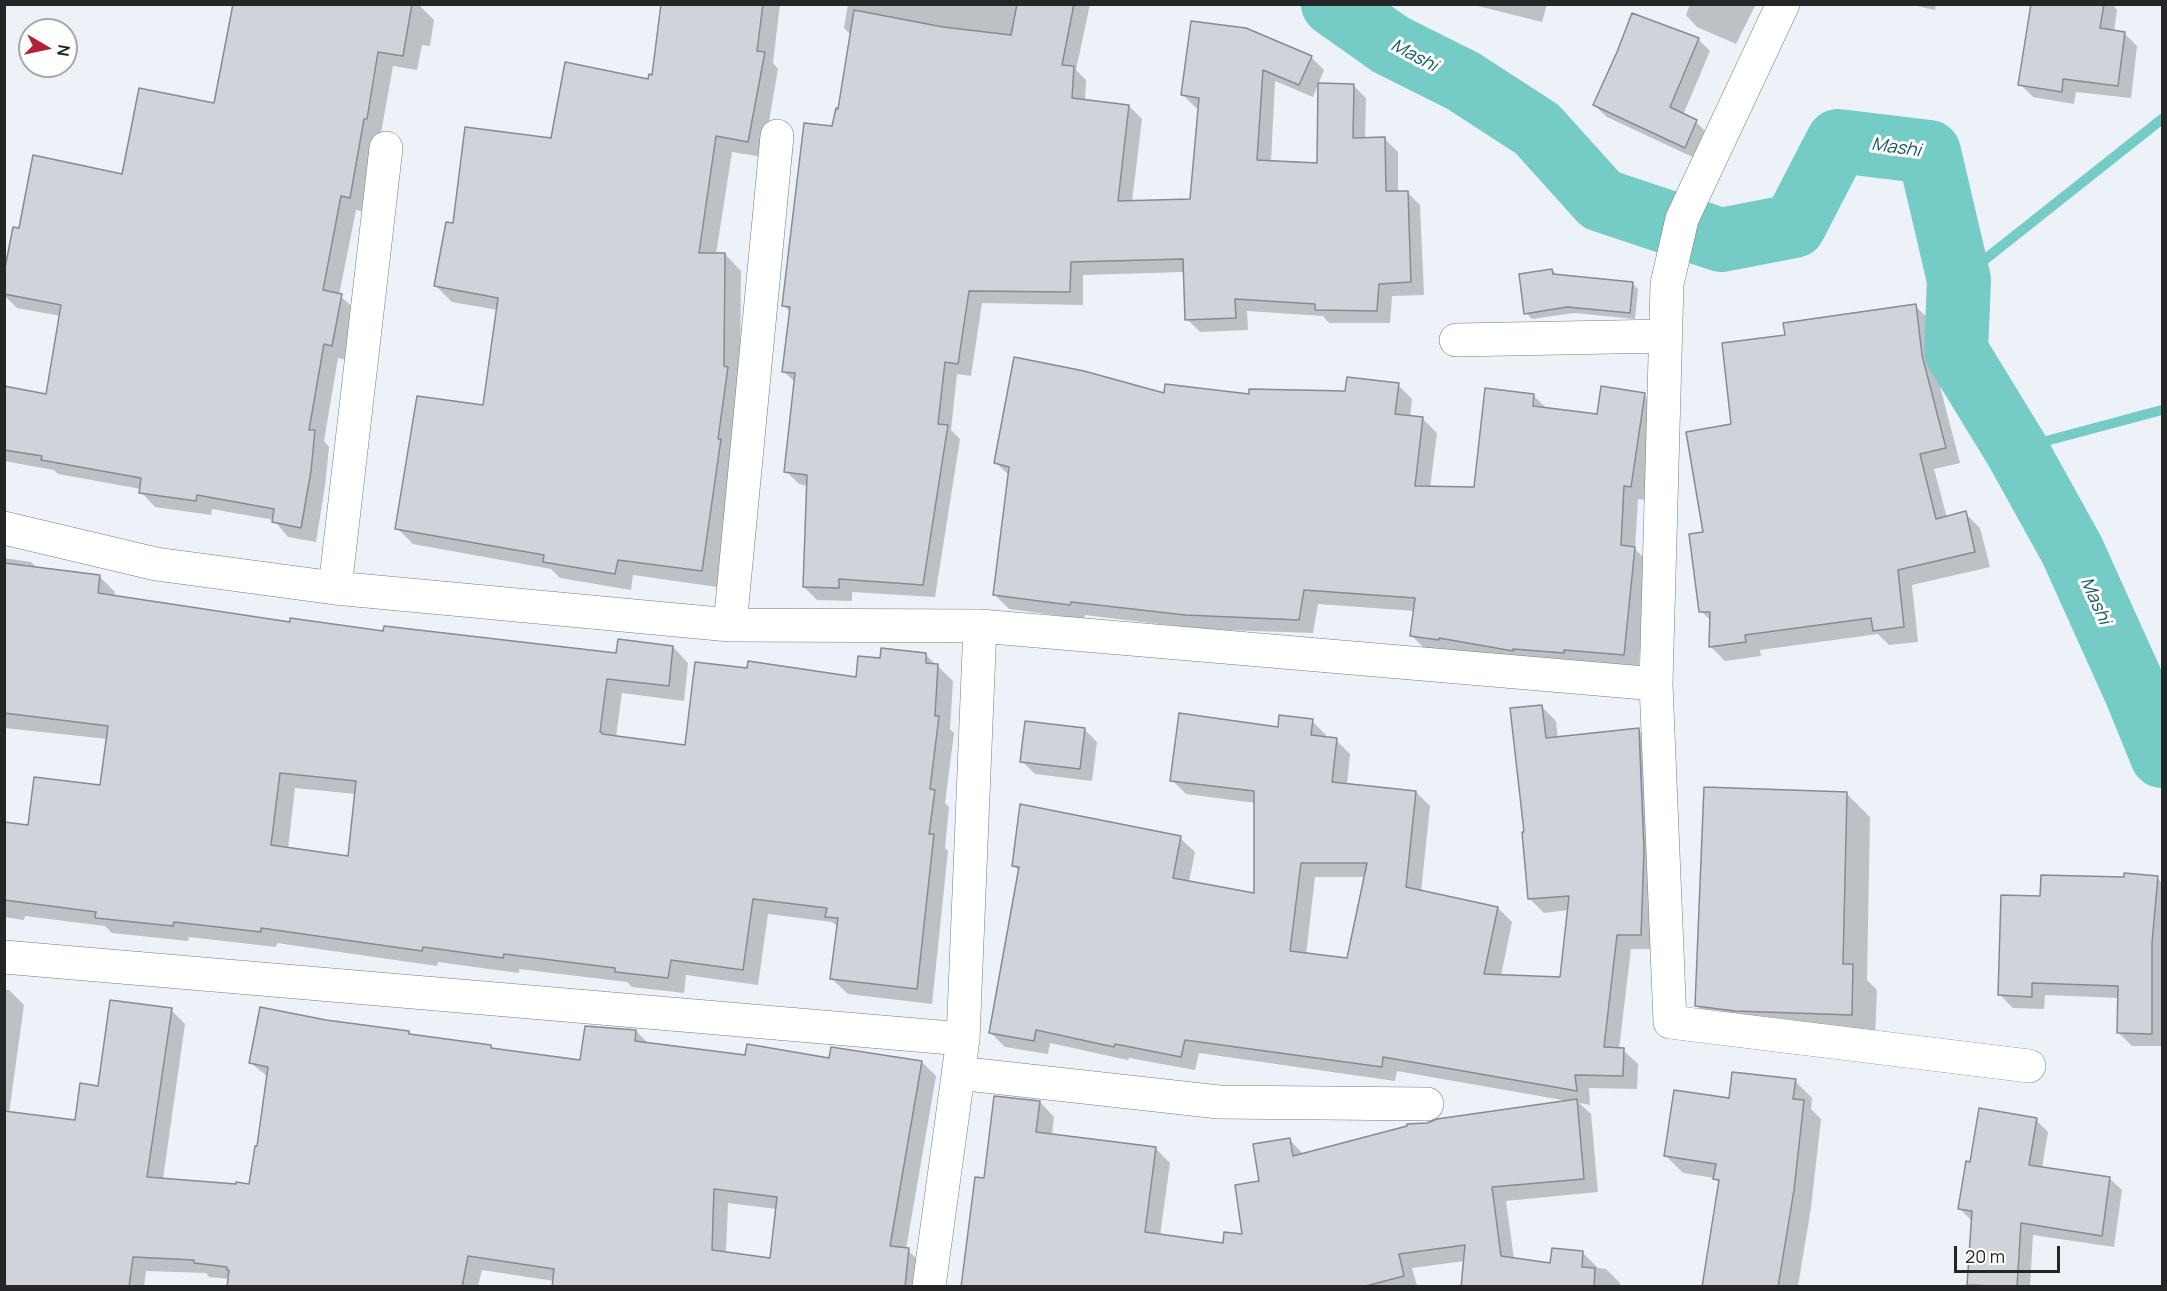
<!DOCTYPE html>
<style>
body{margin:0}
#map{position:relative;width:2167px;height:1291px;overflow:hidden;background:#ecf2f8;font-family:Manrope,sans-serif}
canvas{display:block}
.frame{position:absolute;inset:0;border:6px solid #232527;pointer-events:none}
.north{position:absolute;left:18px;top:18px;width:60px;height:60px;box-sizing:border-box;background:#fff;border:2px solid #a7a8a9;border-radius:50%;rotate:99deg;font-size:16px;font-weight:700;line-height:24px;text-align:center;color:#232527}
.north::after{content:'';display:block;margin:auto;width:21px;height:27px;background:#b22035;clip-path:polygon(50% 0,100% 100%,50% 72%,0 100%)}
.scale{position:absolute;left:1954px;top:1246px;width:106px;height:27px;box-sizing:border-box;border:3px solid #232527;border-top:0;padding-left:8px;font-size:18px;line-height:21px;white-space:nowrap;color:#232527;-webkit-text-stroke:4px #fff;paint-order:stroke}
</style>
<div id="map">
<canvas width="2167" height="1291"></canvas>
<div class="frame"></div>
<div class="north">N</div>
<div class="scale">20 m</div>
</div>
<script>
const context = document.querySelector('canvas').getContext('2d');
context.lineJoin = 'round';
function fill(path, color) { context.fillStyle = color; context.fill(path, 'evenodd'); }
const toPath = rows => new Path2D(rows.map(r => 'M' + r).join(''));
function trace(path, color, width, dash) { context.strokeStyle = color; context.lineWidth = width; context.lineCap = dash ? 'butt' : 'round'; context.setLineDash(dash || []); context.stroke(path); }
function drawText(font, color, halo, rows, align = 'center') {
  context.font = font + ' Manrope,sans-serif'; context.lineWidth = 6; context.setLineDash([]); context.textBaseline = 'middle'; context.strokeStyle = halo; context.fillStyle = color; for (const [text, x, y, turn = 0] of rows) {
    context.save(); context.translate(x, y); context.rotate((+turn || 0) * Math.PI / 180); context.textAlign = isNaN(turn) ? turn : align; if (halo) context.strokeText(text, 0, 0); context.fillText(text, 0, 0); context.restore();
  }
}
fill(toPath([
 [234,4,419,5,434,20,430,46,422,45,417,70,393,66,381,133,379,133,365,212,356,210,339,295,356,310,346,360,338,358,324,441,329,447,325,486,316,542,288,537,274,520,212,509,211,515,155,507,141,492,141,489,58,474,54,470,4,461,4,388,48,395,61,316,17,308,4,295,4,281,20,230,124,176,216,105],
 [663,4,780,4,773,63,778,69,763,157,732,152,716,254,725,254,741,271,740,381,717,587,633,575,631,590,560,578,551,569,413,544,397,528,484,407,498,310,452,302,436,286,454,225,552,140,650,80,653,76],
 [848,4,1090,4,1076,70,1086,80,1085,101,1129,106,1142,119,1132,202,1191,201,1199,108,1196,108,1183,95,1192,23,1311,57,1324,70,1313,97,1275,81,1271,162,1318,164,1353,85,1366,98,1365,139,1385,139,1398,152,1398,192,1407,192,1420,205,1424,295,1392,296,1390,323,1329,323,1323,316,1247,311,1248,330,1200,332,1187,319,1185,272,1083,275,1083,305,982,303,971,376,957,374,951,430,960,439,935,597,852,592,852,601,817,600,804,587,808,486,799,484,786,471,796,383,783,371,791,313,783,305,839,110,851,35,844,28],
 [1470,4,1547,4,1542,22],
 [1690,4,1756,4,1736,44,1697,27,1686,15],
 [1908,4,1936,4,1935,10],
 [2032,4,2112,4,2117,10,2114,32,2124,33,2137,46,2131,98,2076,92,2074,104,2033,97,2020,84],
 [1698,39,1710,51,1683,115,1696,122,1708,134,1697,159,1607,117,1594,105],
 [1552,270,1558,276,1632,283,1638,289,1635,319,1574,313,1532,319,1526,313],
 [1915,306,1931,321,1936,371,1960,463,1934,469,1947,518,1965,513,1980,528,1990,567,1912,585,1918,642,1889,645,1878,634,1760,650,1761,656,1725,661,1710,646,1711,621,1701,611,1704,533,1733,425,1786,337],
 [1398,385,1412,399,1410,417,1423,419,1437,433,1430,488,1475,488,1534,396,1547,409,1598,416,1644,395,1659,409,1645,500,1638,499,1635,549,1649,563,1638,669,1426,650,1412,636,1415,611,1318,604,1313,633,1200,629,1085,615,1084,619,1009,609,995,595,1010,476,996,463,1166,395,1251,396,1346,392],
 [4,558,31,562,37,568,100,577,115,592,114,597,291,624,618,654,673,647,688,663,684,701,622,693,616,737,687,746,857,678,881,660,926,655,953,681,950,729,954,733,945,803,949,807,945,848,948,851,932,1004,848,994,832,979,838,927,832,922,768,914,758,985,686,975,684,993,632,987,627,982,519,969,519,973,438,962,437,966,277,943,276,947,189,937,188,941,112,933,105,926,25,916,24,920,4,917,4,824,30,827,101,786,108,739,4,728],
 [295,788,356,794,349,858,288,849],
 [1542,707,1556,721,1558,739,1638,730,1652,744,1654,949,1631,949,1619,1049,1623,1050,1638,1064,1637,1089,1589,1088,1590,1105,1579,1103,1591,1114,1598,1192,1506,1201,1514,1259,1552,1264,1583,1253,1598,1268,1606,1269,1620,1283,1620,1286,1462,1286,1465,1261,1412,1268,1417,1286,962,1286,985,1180,1040,1102,1054,1117,1052,1136,1155,1148,1170,1163,1160,1236,1224,1244,1244,1236,1260,1182,1290,1140,1304,1155,1428,1124,1568,1101,1397,1071,1395,1081,1199,1053,1195,1070,1129,1058,1128,1060,1050,1043,1048,1054,1005,1047,991,1033,1020,872,1014,866,1180,838,1195,852,1189,882,1256,895,1256,803,1186,794,1172,780,1279,728,1312,721,1326,735,1326,739,1336,740,1350,754,1347,785,1416,792,1430,806,1421,892,1498,908,1512,922,1501,976,1562,979,1569,910,1544,913,1529,898],
 [1315,877,1366,877,1348,960,1306,955],
 [1084,729,1097,742,1092,781,1035,774,1022,761],
 [1846,793,1870,817,1867,980,1877,990,1875,1039,1721,1030,1697,1006],
 [2157,878,2162,883,2162,1046,2132,1046,2119,1033,2119,998,2045,995,2044,1009,2013,1008,2000,995,2041,897],
 [4,990,9,990,24,1005,9,1113,76,1122,99,1087,171,1010,185,1024,163,1179,250,1185,258,1148,268,1077,251,1063,326,1021,409,1032,412,1036,582,1062,636,1031,649,1044,746,1056,922,1062,936,1076,906,1249,923,1264,920,1286,553,1286,554,1281,482,1270,478,1286,228,1286,229,1279,209,1277,206,1273,146,1271,144,1286,4,1286],
 [728,1203,777,1209,771,1259,726,1253],
 [1795,1081,1812,1098,1811,1109,1821,1119,1811,1208,1798,1286,1705,1286,1720,1184,1715,1178,1683,1173,1666,1156,1730,1099],
 [2036,1120,2048,1132,2042,1168,2109,1178,2122,1190,2114,1247,2033,1235,2030,1286,1971,1286,1969,1284,1972,1221,1960,1209,1971,1164]
]), '#0003');
trace(toPath([
 [1959,280,2162,119],
 [2016,449,2162,410]
]), '#75cbc5', 10);
trace(toPath([
 [1333,4,1391,45,1463,81,1537,129,1601,200,1721,240,1794,226,1838,141,1929,152,1959,280,1956,351,2016,449,2072,550,2136,692,2162,756]
]), '#75cbc5', 64);
const building = toPath([
 [233,4,412,4,403,56,378,52,367,119,364,119,350,198,341,196,323,290,342,294,332,346,324,344,309,430,315,430,311,471,301,528,272,522,274,509,197,495,196,501,139,493,141,478,41,460,42,456,4,450,4,386,46,394,61,305,4,294,4,273,13,227,19,228,33,155,122,174,139,88,214,103,233,4],
 [661,4,763,4,757,51,765,52,748,142,716,136,699,253,725,253,724,366,728,367,718,439,721,439,702,571,618,560,615,574,543,562,544,555,395,529,417,396,483,405,498,298,434,286,446,222,453,223,465,127,551,138,565,62,648,79,649,74,652,75,661,4],
 [1017,4,1074,4,1062,65,1074,66,1072,98,1129,105,1118,201,1190,199,1199,98,1181,95,1191,21,1246,28,1312,56,1299,85,1263,70,1257,160,1317,163,1318,83,1354,84,1353,138,1385,137,1386,191,1408,191,1411,282,1379,284,1377,311,1315,310,1315,304,1235,299,1236,318,1185,320,1183,259,1071,262,1070,292,969,291,958,364,945,362,938,424,948,425,923,585,839,579,839,588,803,587,807,475,784,472,795,373,782,372,790,307,782,306,804,123,832,126,836,108,838,109,854,10,943,27,1011,35,1017,4],
 [2031,4,2104,4,2100,28,2125,32,2118,86,2063,79,2062,92,2018,85,2031,4],
 [1632,13,1699,38,1670,107,1697,120,1685,148,1593,105,1617,52,1632,13],
 [1552,269,1553,274,1633,282,1630,313,1567,307,1524,314,1519,274,1552,269],
 [1916,304,1922,355,1946,448,1920,454,1936,519,1966,511,1975,552,1898,570,1904,627,1873,631,1871,618,1745,635,1746,642,1709,647,1710,612,1699,612,1689,534,1703,532,1686,432,1731,424,1722,343,1785,335,1783,323,1916,304],
 [1014,357,1084,371,1164,393,1165,384,1249,394,1249,389,1345,391,1347,377,1399,383,1395,414,1423,417,1415,486,1474,487,1485,388,1534,394,1533,406,1597,414,1601,386,1645,393,1631,487,1624,486,1621,545,1635,547,1624,655,1564,650,1564,653,1513,649,1513,651,1439,638,1439,640,1410,636,1415,598,1304,590,1299,620,1185,615,1071,602,1070,605,993,595,1009,467,994,463,1014,357],
 [4,563,100,575,98,593,290,622,290,618,383,631,384,626,616,653,618,639,673,646,669,686,607,679,600,732,602,732,602,734,685,745,695,662,747,668,748,661,856,677,858,656,880,658,881,648,926,653,926,663,938,664,935,716,939,716,930,789,935,790,929,834,934,834,917,989,830,979,838,918,825,917,827,908,753,899,743,970,671,960,668,978,615,972,615,968,504,954,503,958,423,947,422,951,261,928,261,932,174,922,173,926,95,918,96,912,4,900,4,822,28,825,34,777,100,785,108,726,4,713,4,563],
 [280,773,356,781,348,856,271,845,280,773],
 [1542,705,1546,738,1639,728,1644,851,1641,935,1617,935,1604,1047,1624,1048,1623,1076,1575,1075,1577,1091,1383,1057,1382,1067,1185,1040,1181,1057,1115,1044,1114,1047,1036,1030,1034,1041,989,1033,1019,867,1012,866,1020,804,1181,836,1173,878,1254,893,1254,791,1170,781,1179,713,1278,727,1279,715,1313,719,1311,735,1337,738,1332,782,1416,791,1406,887,1498,907,1484,974,1560,977,1569,896,1528,899,1522,832,1524,832,1510,708,1542,705],
 [1301,863,1367,863,1347,958,1290,951,1301,863],
 [1025,721,1085,728,1080,769,1020,762,1025,721],
 [1704,787,1847,792,1843,964,1853,964,1852,1015,1735,1011,1695,1006,1704,787],
 [2124,873,2158,876,2152,943,2152,1034,2117,1033,2118,986,2032,983,2032,997,1998,995,2001,895,2040,896,2041,875,2124,877,2124,873],
 [110,1000,172,1008,147,1177,236,1184,236,1182,249,1184,255,1146,257,1146,268,1067,249,1063,260,1007,326,1020,409,1031,409,1034,491,1045,491,1048,580,1060,585,1026,636,1030,635,1041,745,1055,747,1044,829,1058,831,1047,922,1061,890,1246,909,1248,905,1287,552,1287,554,1269,468,1256,462,1287,227,1287,229,1270,227,1270,227,1267,194,1263,194,1260,133,1257,129,1287,4,1287,4,1111,75,1120,80,1083,98,1086,110,1000],
 [714,1189,777,1197,770,1258,712,1250,714,1189],
 [1732,1072,1796,1079,1793,1099,1804,1100,1794,1190,1778,1287,1702,1287,1719,1180,1713,1179,1716,1164,1664,1156,1674,1090,1729,1098,1732,1072],
 [994,1096,1040,1101,1036,1132,1156,1147,1145,1232,1223,1243,1224,1232,1242,1234,1235,1185,1259,1181,1253,1144,1290,1138,1293,1156,1407,1126,1407,1124,1427,1123,1437,1119,1577,1099,1584,1179,1492,1187,1501,1256,1550,1263,1552,1248,1583,1251,1582,1267,1595,1268,1594,1287,1461,1287,1465,1245,1399,1254,1404,1276,1362,1287,961,1287,975,1177,984,1178,994,1096],
 [1979,1108,2037,1118,2029,1165,2110,1177,2102,1236,2021,1223,2017,1287,1967,1285,1972,1211,1958,1209,1966,1161,1970,1162,1979,1108]
]);
fill(building, '#d0d3da');
trace(building, '#878a91', 1.5);
const minor = toPath([
 [1783,4,1682,219,1667,284,1656,684,1670,1022,2029,1066],
 [1456,340,1666,336],
 [4,528,156,564,335,588,730,625,980,626,1656,684],
 [335,588,386,148],
 [730,625,777,136],
 [4,957,963,1039],
 [958,1073,1219,1102,1427,1104],
 [929,1286,963,1039,980,626]
]);
trace(minor, '#767c81', 34);
trace(minor, '#fff', 33);
drawText('italic 18px', '#105c58', '#fff', [
 ["Mashi",1414,56,28],
 ["Mashi",1896,148,8],
 ["Mashi",2095,601,66]
]);
</script>
